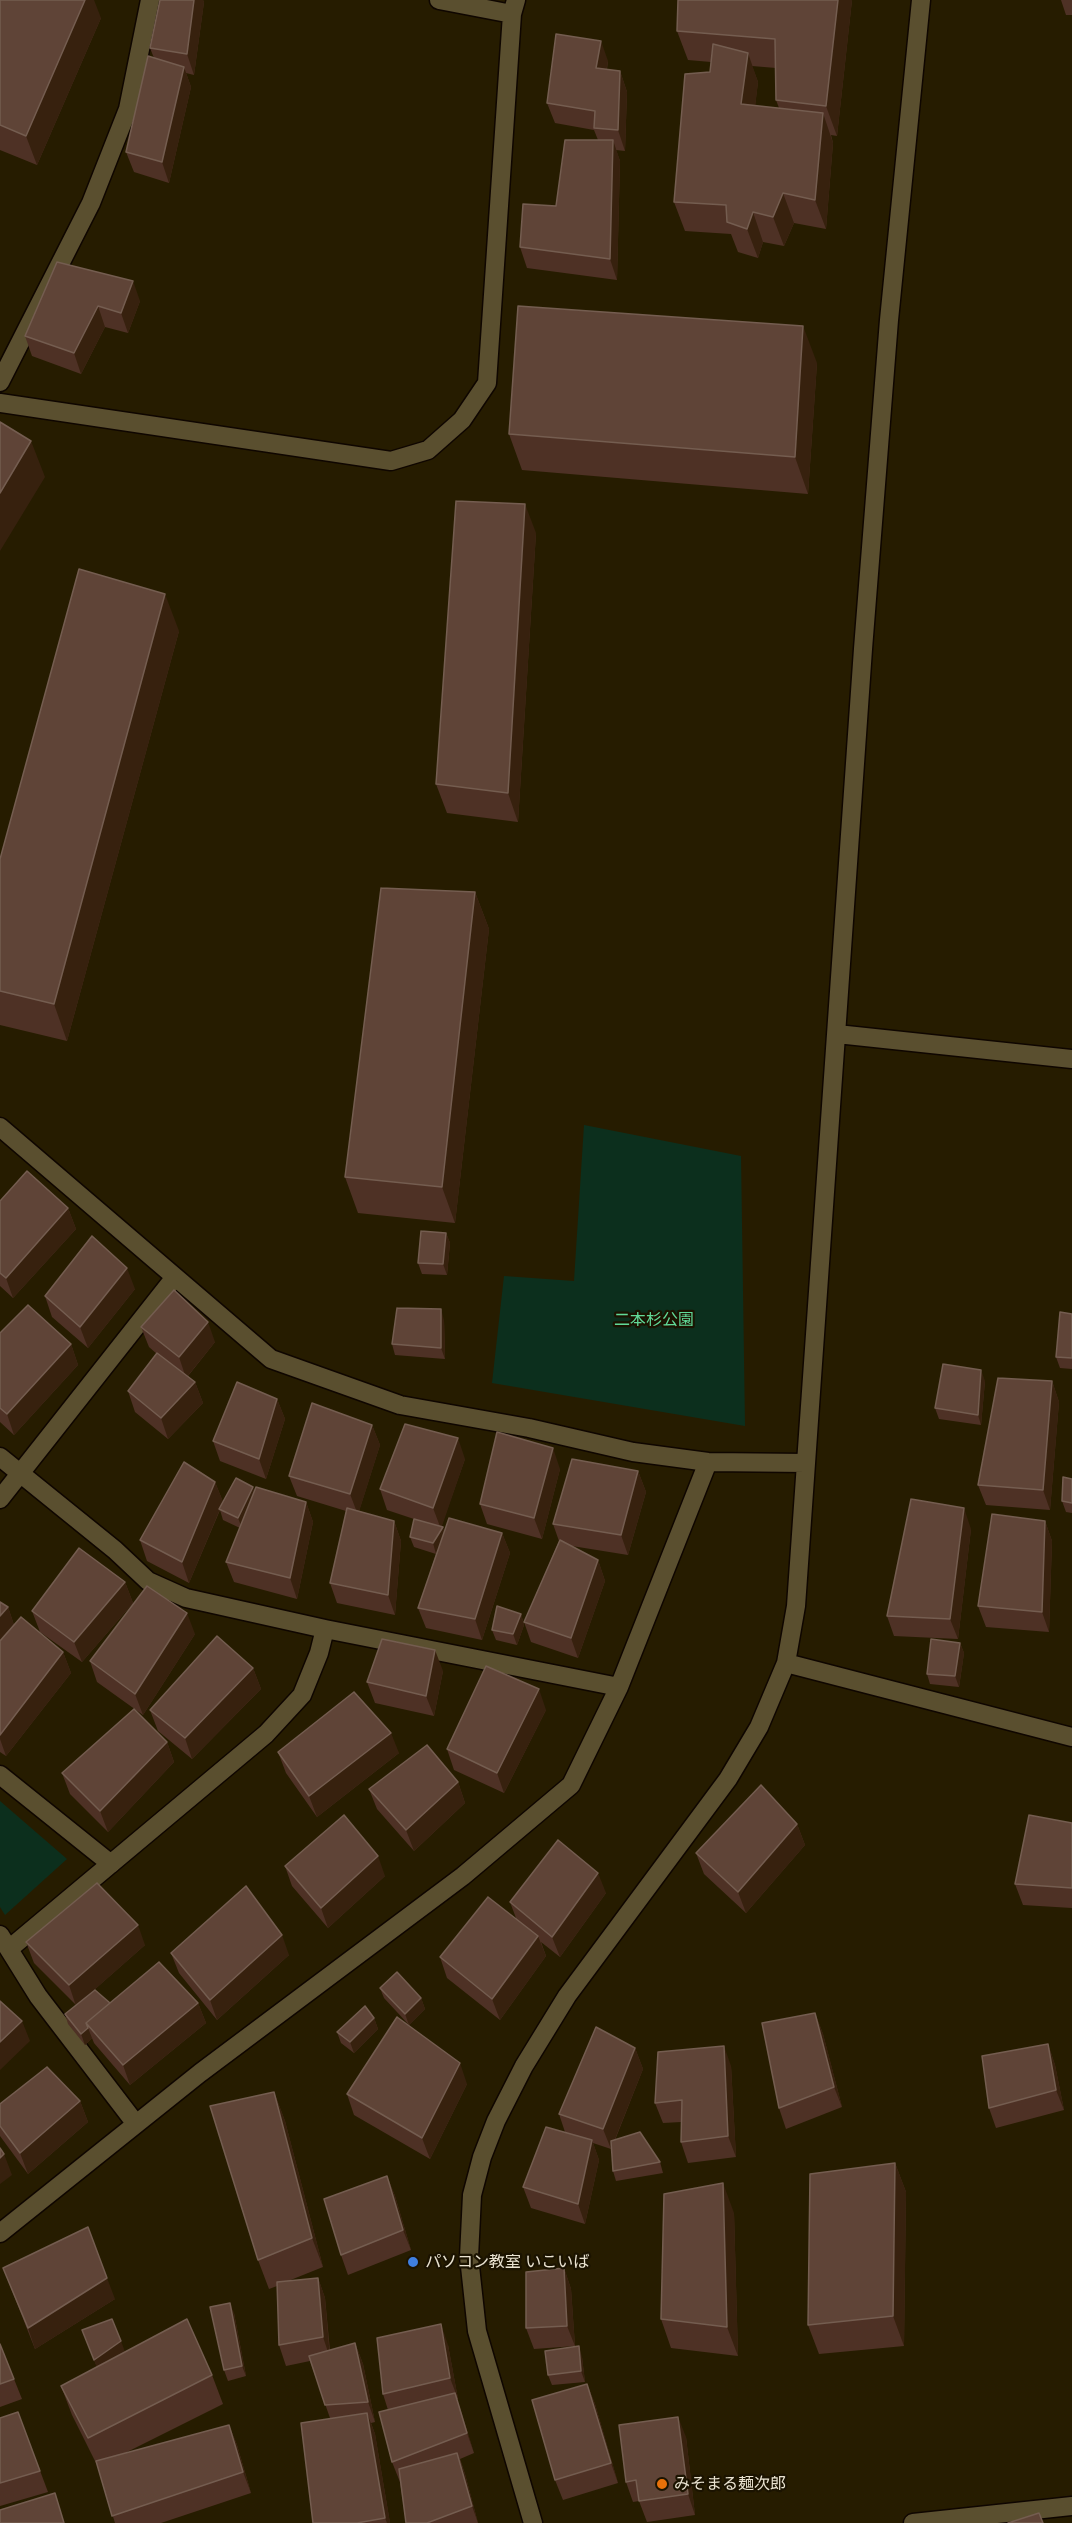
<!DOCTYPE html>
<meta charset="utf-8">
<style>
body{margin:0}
canvas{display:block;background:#261c00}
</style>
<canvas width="1072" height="2523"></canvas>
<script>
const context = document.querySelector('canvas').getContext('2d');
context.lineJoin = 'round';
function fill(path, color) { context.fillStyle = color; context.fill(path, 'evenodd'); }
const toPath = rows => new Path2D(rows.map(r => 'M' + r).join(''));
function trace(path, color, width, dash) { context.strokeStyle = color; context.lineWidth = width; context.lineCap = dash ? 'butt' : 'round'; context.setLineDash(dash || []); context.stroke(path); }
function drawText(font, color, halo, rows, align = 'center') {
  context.font = font + ' Montserrat,"Noto Sans JP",sans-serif'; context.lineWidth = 4.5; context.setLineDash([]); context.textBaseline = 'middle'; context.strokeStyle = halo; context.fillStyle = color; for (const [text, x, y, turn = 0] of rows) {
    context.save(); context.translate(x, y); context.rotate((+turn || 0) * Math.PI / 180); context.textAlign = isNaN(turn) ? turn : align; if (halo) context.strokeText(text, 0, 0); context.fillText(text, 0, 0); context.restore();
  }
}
fill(toPath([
 [584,1125,741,1156,745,1426,492,1383,504,1276,574,1281],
 [0,1801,67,1859,5,1915,0,1907]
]), '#0c2f1d');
const minor = toPath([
 [439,0,512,14],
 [0,382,91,203,128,109,150,0],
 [0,403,391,461,428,450,462,420,487,383,512,14,516,0],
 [837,1034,1072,1059],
 [0,1127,271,1359,400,1405,529,1428,633,1452,708,1462,806,1463],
 [0,1457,115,1550,148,1581,186,1598,325,1629,619,1687],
 [0,1499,175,1277],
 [786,1663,1072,1737],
 [0,1775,111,1864],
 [0,1935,38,1996,136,2124],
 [9,1949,266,1734,302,1695,319,1653,325,1629],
 [0,2233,200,2073,463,1876,571,1785,619,1687,708,1462],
 [533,2523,477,2331,469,2257,472,2195,482,2157,496,2121,524,2066,567,1996,728,1779,759,1727,786,1663,796,1606,863,649,889,320,921,0],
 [913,2523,1072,2506]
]);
trace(minor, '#0f0600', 21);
trace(minor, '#5a4f2f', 18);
fill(toPath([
 [0,0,101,18,37,165,0,150],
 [160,0,203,0,204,2,194,75,186,73,191,87,169,183,134,172,126,152,154,58,150,48],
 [852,0,837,136,831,135,833,143,826,229,794,223,784,246,763,242,758,258,738,252,731,234,685,231,674,202,710,72,711,62,688,60,677,31],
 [752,66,776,68,776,100,779,108,755,106,758,82],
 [1061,0,1072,0,1072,15,1066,15],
 [608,61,607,69,620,71,627,92,625,151,616,150,620,161,617,280,527,268,520,247,556,206,598,140,594,130,555,123,547,103],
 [57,262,140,301,128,333,105,327,81,374,32,356,25,336],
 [817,363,808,494,522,470,509,434],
 [536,533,518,822,447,813,436,784],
 [179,631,67,1041,0,1025,0,859],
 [475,892,489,929,455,1223,358,1213,345,1177],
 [0,1201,68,1208,76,1229,13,1298,0,1286],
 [446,1233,450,1243,447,1275,422,1274,418,1263],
 [135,1289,88,1348,52,1317,45,1296],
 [1072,1314,1072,1369,1060,1368,1056,1357],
 [444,1320,445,1359,395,1355,392,1344],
 [141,1327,215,1342,188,1376,195,1382,203,1403,168,1439,135,1412,128,1391,157,1354,149,1347],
 [0,1333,71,1344,78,1365,14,1435,0,1422],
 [985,1381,981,1425,939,1419,935,1408],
 [1052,1381,1059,1402,1050,1510,986,1505,978,1485],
 [277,1399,285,1419,266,1479,220,1461,213,1441],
 [372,1425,380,1445,359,1511,394,1521,401,1541,395,1615,337,1603,330,1583,346,1511,297,1496,289,1476],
 [465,1459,441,1527,444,1532,502,1533,510,1553,482,1640,426,1628,418,1608,436,1554,414,1547,410,1537,414,1519,387,1510,380,1489],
 [560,1469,542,1539,487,1524,480,1504],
 [638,1471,646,1492,628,1555,572,1546,598,1560,605,1581,578,1658,531,1642,524,1622,559,1541,553,1524],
 [1072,1479,1072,1513,1066,1512,1062,1501],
 [215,1482,223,1502,254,1491,306,1502,313,1522,297,1599,234,1582,226,1562,240,1528,223,1520,220,1510,189,1583,147,1561,140,1540],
 [1045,1521,1052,1541,1049,1632,986,1627,978,1606],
 [971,1529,958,1639,894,1636,887,1616],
 [125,1582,133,1603,82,1662,40,1632,32,1611],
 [0,1602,8,1607,14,1625,63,1652,71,1673,6,1756,0,1752],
 [521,1614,524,1625,517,1645,496,1640,492,1630],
 [195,1634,143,1715,97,1682,90,1661],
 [960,1643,964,1653,959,1687,930,1684,927,1674],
 [253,1668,261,1689,192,1759,158,1731,150,1710],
 [443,1671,434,1716,375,1703,367,1682],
 [546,1710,504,1793,454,1770,447,1749],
 [167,1742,174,1762,108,1832,70,1794,62,1773],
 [278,1752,399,1753,317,1817,286,1773],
 [458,1782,465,1803,414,1851,377,1809,369,1789],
 [1072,1823,1072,1908,1023,1905,1015,1884],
 [797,1824,805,1845,746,1913,704,1874,696,1853],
 [285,1866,385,1876,328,1928,292,1886],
 [606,1893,560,1957,541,1942,546,1956,500,2020,447,1978,440,1957,516,1918,510,1902],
 [26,1942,145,1945,86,1997,110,2003,198,2003,206,2023,130,2085,94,2043,92,2038,85,2045,68,2024,65,2014,76,2005,34,1963],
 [171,1953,289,1955,217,2020,179,1973],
 [380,1988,421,1998,425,2009,409,2025,384,1998],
 [815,2013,823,2034,842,2107,786,2129,779,2108],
 [374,2018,378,2029,354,2053,341,2043,337,2032],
 [1048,2044,1055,2065,1064,2110,996,2128,989,2108],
 [635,2048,643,2069,615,2140,660,2162,663,2173,616,2181,613,2171,612,2147,611,2149,593,2143,599,2160,585,2224,531,2208,523,2187,565,2132,559,2114],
 [731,2066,736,2157,688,2163,681,2142,681,2122,663,2123,655,2103],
 [467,2084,430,2159,354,2115,347,2094],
 [274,2092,285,2121,323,2267,288,2281,318,2278,325,2298,330,2351,355,2343,363,2364,375,2422,371,2423,375,2434,390,2523,313,2523,330,2418,310,2361,286,2366,279,2345,277,2286,269,2289,258,2260],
 [80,2101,88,2122,28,2174,0,2136,0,2104],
 [895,2163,906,2192,904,2346,819,2354,808,2325],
 [387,2176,395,2196,411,2250,348,2275,341,2255],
 [734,2213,738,2356,671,2348,661,2319],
 [3,2268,115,2299,35,2349],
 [564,2268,571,2289,575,2346,534,2349,526,2328],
 [234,2313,246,2376,228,2381,224,2370],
 [82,2330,125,2352,212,2375,223,2404,125,2453,229,2425,237,2445,251,2493,161,2523,115,2523,97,2465,72,2415,61,2386,97,2367],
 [0,2344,22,2399,0,2407],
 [448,2345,458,2399,457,2399,474,2453,460,2459,465,2474,478,2523,406,2523,400,2482,392,2462,388,2410,383,2394],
 [582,2357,585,2382,552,2385,548,2375],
 [587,2384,595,2404,618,2483,563,2500,555,2480],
 [18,2412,48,2492,0,2506,0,2418],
 [686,2437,695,2515,647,2522,639,2501,633,2502,626,2482]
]), '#4e3125');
fill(toPath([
 [85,0,94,0,101,18,37,165,26,136],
 [194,0,203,0,204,2,194,75,187,54],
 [838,0,852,0,837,136,826,106],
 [601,41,608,61,603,89,596,68],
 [748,53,758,82,752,133,741,104],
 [184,67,191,87,169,183,162,162],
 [620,71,627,92,625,151,618,130],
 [823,113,833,143,826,229,815,200],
 [613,140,620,161,617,280,610,259],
 [783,193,794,223,784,246,773,217],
 [753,212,763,242,758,258,747,229],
 [133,281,140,301,128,333,121,313],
 [98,306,105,327,81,374,74,353],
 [803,326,817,363,808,494,795,457],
 [31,441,45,477,0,551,0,493],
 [525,504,536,533,518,822,508,793],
 [165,594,179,631,67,1041,54,1004],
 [475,892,489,929,455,1223,442,1187],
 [68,1208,76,1229,13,1298,6,1278],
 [446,1233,450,1243,447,1275,443,1264],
 [127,1268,135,1289,88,1348,80,1327],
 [441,1309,444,1320,445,1359,441,1348],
 [208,1322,215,1342,186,1378,179,1357],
 [71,1344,78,1365,14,1435,7,1414],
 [981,1370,985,1381,981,1425,978,1415],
 [1052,1381,1059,1402,1050,1510,1043,1490],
 [195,1382,203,1403,168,1439,161,1418],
 [277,1399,285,1419,266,1479,259,1459],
 [372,1425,380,1445,358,1515,350,1494],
 [458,1438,465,1459,441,1529,433,1508],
 [553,1448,560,1469,542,1539,534,1518],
 [638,1471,646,1492,628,1555,621,1535],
 [215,1482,223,1502,189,1583,182,1562],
 [253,1487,257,1497,242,1528,238,1518],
 [306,1502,313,1522,297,1599,290,1578],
 [964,1508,971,1529,958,1639,950,1619],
 [394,1521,401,1541,395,1615,388,1595],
 [1045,1521,1052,1541,1049,1632,1042,1612],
 [443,1527,447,1538,436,1554,433,1543],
 [502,1533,510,1553,482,1640,475,1619],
 [598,1560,605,1581,578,1658,571,1638],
 [125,1582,133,1603,82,1662,74,1642],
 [8,1607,15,1628,0,1645,0,1616],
 [187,1613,195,1634,143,1715,135,1694],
 [521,1614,524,1625,517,1645,513,1634],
 [960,1643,964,1653,959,1687,955,1676],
 [435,1650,443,1671,434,1716,426,1696],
 [63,1652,71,1673,6,1756,0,1739,0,1735],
 [253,1668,261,1689,192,1759,185,1738],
 [539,1689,546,1710,504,1793,497,1773],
 [391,1733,399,1753,317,1817,309,1796],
 [167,1742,174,1762,108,1832,100,1811],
 [458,1782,465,1803,414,1851,406,1830],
 [797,1824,805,1845,746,1913,738,1892],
 [378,1856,385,1876,328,1928,321,1908],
 [598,1873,606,1893,560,1957,552,1937],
 [138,1925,145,1945,76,2006,69,1985],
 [282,1935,289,1955,217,2020,210,2000],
 [538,1936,546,1956,500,2020,492,1999],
 [421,1998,425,2009,409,2025,405,2014],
 [198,2003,206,2023,130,2085,123,2065],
 [815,2013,823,2034,842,2107,834,2087],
 [374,2018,378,2029,354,2053,350,2042],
 [22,2021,30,2041,0,2070,0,2042],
 [88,2028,92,2038,85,2045,81,2034],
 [1048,2044,1055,2065,1064,2110,1056,2090],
 [724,2046,731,2066,736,2157,728,2136],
 [635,2048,643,2069,611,2149,603,2129],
 [460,2063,467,2084,430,2159,422,2138],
 [274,2092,285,2121,323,2267,312,2238],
 [80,2101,88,2122,28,2174,20,2153],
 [592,2140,599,2160,585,2224,578,2204],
 [4,2154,12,2175,0,2184,0,2158],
 [895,2163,906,2192,904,2346,893,2316],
 [387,2176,395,2196,411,2250,403,2230],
 [723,2183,734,2213,738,2356,727,2327],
 [564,2268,571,2289,575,2346,567,2326],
 [107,2278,115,2299,35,2349,28,2328],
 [318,2278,325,2298,330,2358,323,2337],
 [230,2303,234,2313,246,2376,242,2366],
 [441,2324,448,2345,458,2399,450,2378],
 [121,2341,125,2352,98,2371,94,2360],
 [355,2343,363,2364,375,2422,368,2402],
 [579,2346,582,2357,585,2382,581,2371],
 [587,2384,595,2404,618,2483,611,2463],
 [455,2393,462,2414,474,2453,467,2433],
 [367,2413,375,2434,390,2523,387,2523,385,2518],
 [678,2417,686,2437,695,2515,688,2494],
 [229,2425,237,2445,251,2493,243,2472],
 [457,2453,465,2474,478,2523,472,2506]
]), '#37210e');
const building = toPath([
 [0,0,85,0,26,136,0,125,0,0],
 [160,0,194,0,187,54,150,48,160,0],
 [678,0,838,0,826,106,776,100,775,39,677,31,678,0],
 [556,34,601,41,596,68,620,71,618,130,594,128,595,111,547,103,556,34],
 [713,44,748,53,741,104,823,113,815,200,783,193,773,217,753,212,747,229,727,222,726,205,674,202,685,74,710,72,713,44],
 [148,56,184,67,162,162,126,152,148,56],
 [565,140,613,140,610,259,520,247,523,204,556,206,565,140],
 [57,262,133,281,121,313,98,306,74,353,25,336,57,262],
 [518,306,803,326,795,457,509,434,518,306],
 [0,422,31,441,0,493,0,422],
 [456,501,525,504,508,793,436,784,456,501],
 [79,569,165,594,54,1004,0,991,0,859,79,569],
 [381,888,475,892,442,1187,345,1177,381,888],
 [27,1171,68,1208,6,1278,0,1273,0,1201,27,1171],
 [421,1231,446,1233,443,1264,418,1263,421,1231],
 [92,1236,127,1268,80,1327,45,1296,92,1236],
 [174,1290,208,1322,179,1357,141,1327,174,1290],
 [28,1305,71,1344,7,1414,0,1408,0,1333,28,1305],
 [397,1308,441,1309,441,1348,392,1344,397,1308],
 [1060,1312,1072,1314,1072,1358,1056,1357,1060,1312],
 [157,1353,195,1382,161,1418,128,1391,157,1353],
 [943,1364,981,1370,978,1415,935,1408,943,1364],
 [998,1378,1052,1381,1043,1490,978,1485,998,1378],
 [237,1382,277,1399,259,1459,213,1441,237,1382],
 [312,1403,372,1425,350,1494,289,1476,312,1403],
 [405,1424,458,1438,433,1508,380,1489,405,1424],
 [497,1432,553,1448,534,1518,480,1504,497,1432],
 [572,1459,638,1471,621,1535,553,1524,572,1459],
 [184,1462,215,1482,182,1562,140,1540,184,1462],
 [1063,1477,1072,1479,1072,1503,1062,1501,1063,1477],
 [236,1478,253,1487,238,1518,219,1509,236,1478],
 [256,1487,306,1502,290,1578,226,1562,256,1487],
 [911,1499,964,1508,950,1619,887,1616,911,1499],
 [347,1508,394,1521,388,1595,330,1583,347,1508],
 [992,1514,1045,1521,1042,1612,978,1606,992,1514],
 [449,1518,502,1533,475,1619,418,1608,449,1518],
 [414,1519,443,1527,433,1543,410,1537,414,1519],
 [560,1540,598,1560,571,1638,524,1622,560,1540],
 [79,1548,125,1582,74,1642,32,1611,79,1548],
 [147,1586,187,1613,135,1694,90,1661,147,1586],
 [0,1602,8,1607,0,1616,0,1602],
 [497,1606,521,1614,513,1634,492,1630,497,1606],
 [21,1617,63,1652,0,1735,0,1641,21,1617],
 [217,1636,253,1668,185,1738,150,1710,217,1636],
 [382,1639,435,1650,426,1696,367,1682,382,1639],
 [931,1639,960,1643,955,1676,927,1674,931,1639],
 [486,1666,539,1689,497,1773,447,1749,486,1666],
 [354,1692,391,1733,309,1796,278,1752,354,1692],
 [134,1709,167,1742,100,1811,62,1773,134,1709],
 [427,1745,458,1782,406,1830,369,1789,427,1745],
 [761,1785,797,1824,738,1892,696,1853,761,1785],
 [344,1815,378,1856,321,1908,285,1866,344,1815],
 [1029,1815,1072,1823,1072,1888,1015,1884,1029,1815],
 [558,1840,598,1873,552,1937,510,1902,558,1840],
 [97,1883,138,1925,69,1985,26,1942,97,1883],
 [246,1886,282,1935,210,2000,171,1953,246,1886],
 [488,1897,538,1936,492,1999,440,1957,488,1897],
 [159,1962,198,2003,123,2065,86,2023,159,1962],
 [397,1972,421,1998,405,2014,380,1988,397,1972],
 [95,1990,110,2003,86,2023,88,2028,81,2034,65,2014,95,1990],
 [0,2001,22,2021,0,2042,0,2001],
 [365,2006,374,2018,350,2042,337,2032,365,2006],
 [815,2013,834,2087,779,2108,762,2023,815,2013],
 [397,2017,460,2063,422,2138,347,2094,397,2017],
 [596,2027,635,2048,603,2129,559,2114,596,2027],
 [1048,2044,1056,2090,989,2108,982,2056,1048,2044],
 [724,2046,728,2136,681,2142,682,2100,655,2103,658,2052,724,2046],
 [47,2067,80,2101,20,2153,0,2126,0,2104,47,2067],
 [274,2092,312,2238,258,2260,210,2106,274,2092],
 [546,2127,592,2140,578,2204,523,2187,546,2127],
 [640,2132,660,2162,613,2171,611,2141,640,2132],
 [0,2148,4,2154,0,2158,0,2148],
 [895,2163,893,2316,808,2325,810,2174,895,2163],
 [387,2176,403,2230,341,2255,324,2199,387,2176],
 [723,2183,727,2327,661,2319,664,2194,723,2183],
 [88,2227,107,2278,28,2328,3,2268,88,2227],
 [564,2268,567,2326,526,2328,526,2272,564,2268],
 [318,2278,323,2337,279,2345,277,2282,318,2278],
 [230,2303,242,2366,224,2370,210,2307,230,2303],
 [112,2319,121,2341,94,2360,82,2330,112,2319],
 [187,2319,212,2375,88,2438,61,2386,187,2319],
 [441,2324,450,2378,383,2394,377,2338,441,2324],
 [355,2343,368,2402,325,2405,309,2356,355,2343],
 [0,2344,14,2379,0,2384,0,2344],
 [579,2346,581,2371,548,2375,545,2351,579,2346],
 [587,2384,611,2463,555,2480,532,2400,587,2384],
 [455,2393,467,2433,392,2462,379,2412,455,2393],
 [18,2412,40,2471,0,2483,0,2418,18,2412],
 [367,2413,385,2518,357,2523,313,2523,301,2423,367,2413],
 [678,2417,688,2494,639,2501,636,2480,626,2482,619,2425,678,2417],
 [229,2425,243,2472,112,2516,96,2461,229,2425],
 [457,2453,472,2506,427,2523,406,2523,399,2469,457,2453],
 [55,2493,64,2523,0,2523,0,2510,55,2493],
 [1039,2513,1043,2523,1008,2523,1039,2513]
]);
fill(building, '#5f4437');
trace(building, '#745d50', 1.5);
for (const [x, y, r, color] of [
 [413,2262,6,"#3f7fe0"],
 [662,2484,6,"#e8710a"]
]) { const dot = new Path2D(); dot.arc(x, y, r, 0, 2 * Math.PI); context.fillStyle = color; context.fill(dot); trace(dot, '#1b1300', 2); }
drawText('16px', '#61da98', '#1b1300', [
 ["二本杉公園",654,1320]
]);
drawText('16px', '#eae3d1', '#1b1300', [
 ["パソコン教室 いこいば",425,2262],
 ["みそまる麺次郎",674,2484]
], 'left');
</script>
